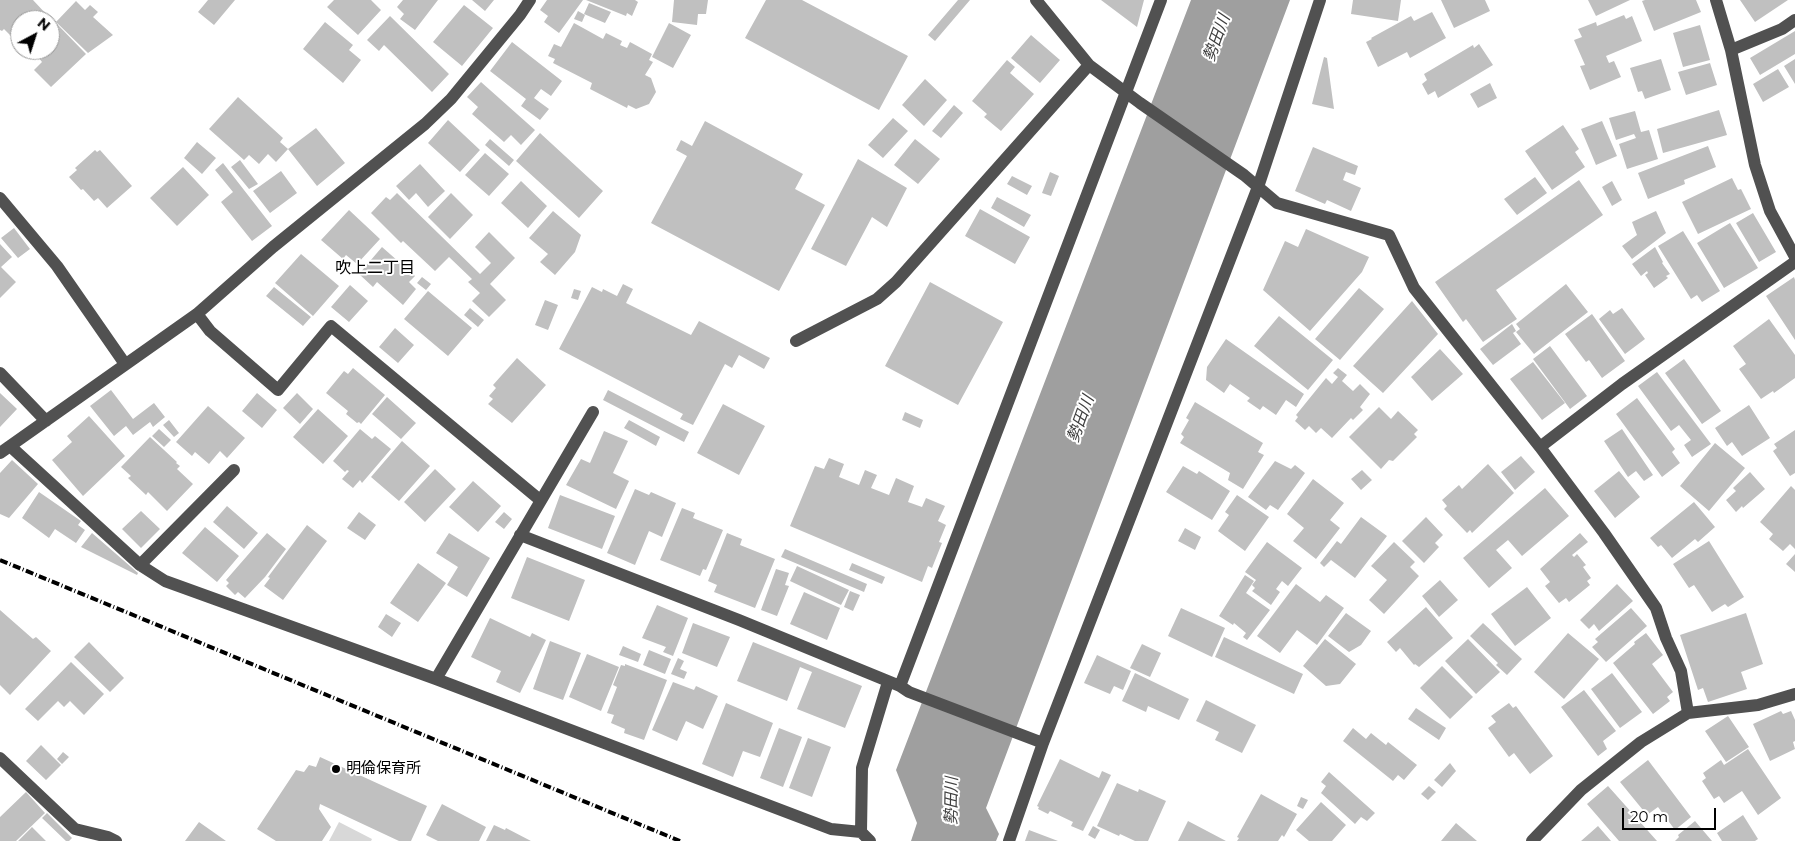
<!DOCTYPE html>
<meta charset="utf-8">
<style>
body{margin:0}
#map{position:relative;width:1795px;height:841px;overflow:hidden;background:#fff;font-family:Montserrat,sans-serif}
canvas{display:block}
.north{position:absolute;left:10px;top:10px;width:50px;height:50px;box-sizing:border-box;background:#fff;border:1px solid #999;border-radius:50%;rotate:40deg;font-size:14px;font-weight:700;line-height:20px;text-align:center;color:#000}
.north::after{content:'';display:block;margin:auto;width:18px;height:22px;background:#000;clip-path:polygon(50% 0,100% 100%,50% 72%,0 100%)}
.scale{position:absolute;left:1622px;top:808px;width:94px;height:22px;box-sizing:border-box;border:2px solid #000;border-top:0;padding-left:6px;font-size:15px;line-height:18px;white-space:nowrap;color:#000;-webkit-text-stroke:4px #fff;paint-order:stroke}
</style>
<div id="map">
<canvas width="1795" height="841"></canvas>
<div class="north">N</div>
<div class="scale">20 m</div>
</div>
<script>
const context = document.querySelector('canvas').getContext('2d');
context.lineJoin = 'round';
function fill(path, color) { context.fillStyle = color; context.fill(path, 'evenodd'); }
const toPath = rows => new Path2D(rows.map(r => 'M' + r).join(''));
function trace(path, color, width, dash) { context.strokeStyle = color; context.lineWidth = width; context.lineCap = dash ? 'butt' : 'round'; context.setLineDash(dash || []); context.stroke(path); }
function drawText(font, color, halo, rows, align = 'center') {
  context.font = font + ' Montserrat,"Noto Sans JP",sans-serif'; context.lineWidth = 4; context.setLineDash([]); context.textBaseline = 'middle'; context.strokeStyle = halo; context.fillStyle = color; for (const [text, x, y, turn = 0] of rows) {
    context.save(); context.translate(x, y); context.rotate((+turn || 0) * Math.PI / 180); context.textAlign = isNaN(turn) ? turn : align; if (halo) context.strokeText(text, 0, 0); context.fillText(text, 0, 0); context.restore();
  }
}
fill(toPath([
 [339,822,372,839,371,841,329,841]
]), '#d8d8d8');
fill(toPath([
 [1191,0,1290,0,986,808,999,834,996,841,911,841,917,823,896,770]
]), '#9f9f9f');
fill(toPath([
 [0,0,33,0,47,15,45,16,49,20,20,20,20,42,18,43,4,29,2,31,0,30],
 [208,0,235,0,214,25,198,12],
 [334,0,371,0,381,10,358,35,327,7],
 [403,0,438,0,415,30,400,19,404,14,397,7],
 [472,0,494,0,485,11],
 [547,0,583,0,559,33,544,22,548,16,540,10],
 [586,0,635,0,638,2,632,16,627,13,626,16],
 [674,0,708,0,706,14,698,14,697,25,672,22],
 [766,0,802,0,908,56,879,110,745,38],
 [958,0,970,0,935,41,928,35],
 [1101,0,1144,0,1137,27],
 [1353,0,1401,0,1398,21,1351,14],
 [1441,0,1485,0,1490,11,1454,28],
 [1588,0,1630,0,1596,16],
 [1645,0,1696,0,1701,12,1654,31,1642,1],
 [1740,0,1788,0,1755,22],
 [76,1,85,10,90,5,98,12,93,17,113,35,88,53,56,22],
 [589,3,611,12,605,23,584,14],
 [464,5,493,28,462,66,433,42],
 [578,11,585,15,582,22,574,19],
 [1432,12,1446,38,1410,58,1407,52,1378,67,1366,42,1372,39,1371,38,1411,16,1414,21],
 [1624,15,1626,19,1632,16,1642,41,1606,56,1609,63,1614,61,1621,77,1590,90,1580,66,1585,65,1574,40,1582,37,1578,29,1596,22,1597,26],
 [390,16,449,74,432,92,384,45,379,51,367,40],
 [325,22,353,45,349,50,361,60,343,83,303,49],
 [574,23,603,39,606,33,622,41,620,45,627,48,630,42,652,54,649,60,653,62,645,75,651,78,656,92,649,104,636,109,628,105,627,108,590,89,592,83,553,63,555,59,548,56,554,44,561,47],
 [669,23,691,35,673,68,652,57],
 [57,24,86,54,51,87,34,70,42,62,38,57,42,53,38,50,50,50,50,30],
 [1700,25,1710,60,1683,67,1673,33],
 [1795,31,1795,54,1760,75,1750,58],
 [1031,35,1060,60,1040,83,1011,58],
 [512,42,562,81,551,96,541,89,534,98,549,109,540,120,521,106,526,99,490,71],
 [1479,44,1493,65,1438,98,1435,91,1428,95,1422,84,1427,80,1424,74,1473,45,1474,48],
 [1324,57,1327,58,1334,109,1312,104],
 [1661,59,1671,90,1645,99,1642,91,1638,92,1630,68],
 [1795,59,1795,84,1784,66],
 [1007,60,1015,67,1010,73,1034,94,1001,131,984,117,987,114,972,101],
 [1710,63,1717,85,1686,95,1678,72],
 [1778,69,1789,87,1763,102,1753,84],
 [925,79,947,100,924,126,902,105],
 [481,82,535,130,521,145,511,135,504,142,472,114,478,107,467,97],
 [1490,83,1497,98,1478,108,1470,94],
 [238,97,283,138,280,142,288,149,276,162,268,154,259,164,249,155,244,160,209,129],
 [954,105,963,113,941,138,932,131],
 [1719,110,1727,135,1663,153,1657,129],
 [1635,111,1641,132,1649,130,1658,159,1627,169,1619,144,1636,138,1634,134,1616,140,1609,118],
 [893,118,908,131,883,158,868,145],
 [448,120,480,150,460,172,428,143],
 [705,121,803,174,795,189,825,205,779,291,651,223,687,156,676,150,681,140,692,146],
 [1602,121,1617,156,1596,165,1581,129],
 [1563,125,1579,149,1575,152,1585,167,1552,190,1525,151],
 [316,128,345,163,317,186,288,149],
 [540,133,603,191,579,218,516,161],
 [490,139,514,160,509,166,485,145],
 [915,139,940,159,918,184,894,165],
 [197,142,216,158,202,174,184,158],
 [1708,146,1716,167,1684,180,1685,184,1648,199,1638,173],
 [1313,147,1358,166,1355,175,1346,172,1343,180,1361,188,1351,211,1327,200,1325,204,1295,191],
 [95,150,97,152,100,150,132,186,107,208,98,198,94,201,83,189,81,190,69,177,77,170,75,168],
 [485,153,509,174,489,196,465,175],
 [858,159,907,188,887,227,872,217,846,266,811,249],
 [240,160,258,184,249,189,231,167],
 [223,163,272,226,252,241,221,202,233,192,215,170],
 [420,164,445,191,428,207,416,193,409,200,396,186],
 [183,167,209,195,177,226,150,198],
 [281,171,297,193,270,213,253,191],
 [1050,172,1059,176,1051,196,1042,193],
 [1012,176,1032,186,1027,195,1007,184],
 [1535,177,1547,193,1517,215,1504,199],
 [1732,178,1738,190,1741,189,1751,209,1698,234,1682,202],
 [1579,180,1603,215,1496,290,1517,319,1483,342,1466,319,1463,322,1435,282],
 [521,181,547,206,528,228,501,203],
 [1612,181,1622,200,1612,206,1602,187],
 [397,193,480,274,491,263,475,247,489,232,515,258,490,284,506,300,489,317,472,301,480,293,468,282,472,279,449,257,435,271,403,241,401,243,371,213,386,197,390,200],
 [451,193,473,215,450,239,428,217],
 [997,197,1031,215,1024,227,991,208],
 [980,209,1030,237,1015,264,965,236],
 [349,210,380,239,357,264,346,255,343,259,321,240],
 [553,211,581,235,575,252,555,275,540,262,548,254,529,238],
 [1656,211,1666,233,1632,259,1622,246,1637,235,1632,222],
 [1753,213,1776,252,1759,262,1736,223],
 [1730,223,1758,268,1724,288,1697,243],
 [14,228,30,249,18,258,1,238],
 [1306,229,1369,257,1362,272,1310,331,1263,290,1285,241,1298,247],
 [1683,231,1720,291,1702,302,1697,295,1691,299,1658,246],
 [0,244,12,257,1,267,16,282,0,298],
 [382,247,415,276,409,282,416,289,403,305,377,282,373,287,359,274],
 [1655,247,1663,262,1662,263,1670,274,1666,276,1668,278,1654,288,1645,275,1648,273,1647,271,1641,276,1632,264],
 [301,254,339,286,313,316,275,283],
 [422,277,431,284,426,290,417,283],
 [1794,277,1795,280,1795,340,1766,296],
 [930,282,1003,322,958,405,885,366],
 [623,284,633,289,626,303,691,335,699,321,770,358,764,369,739,355,732,368,725,364,693,425,680,419,683,414,559,349,592,287,602,292,603,289,617,296],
 [1566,284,1588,312,1534,354,1516,332,1520,329,1516,324],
 [350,285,368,301,349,322,331,307],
 [274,287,311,317,303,326,266,296],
 [1359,288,1384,309,1340,360,1315,339],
 [574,289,581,291,578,300,571,298],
 [428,291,472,328,448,356,404,319],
 [545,300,558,305,548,330,535,325],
 [1412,301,1438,334,1383,393,1353,366],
 [470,308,484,320,478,327,464,315],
 [1622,308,1645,339,1625,354,1599,319,1610,310,1613,314],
 [1592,314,1625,361,1602,378,1589,360,1586,362,1565,334],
 [1279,316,1333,360,1308,390,1254,346],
 [1769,319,1795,355,1795,378,1774,393,1773,391,1761,399,1739,369,1746,364,1733,346],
 [1512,324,1516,331,1513,333,1521,344,1493,365,1480,349],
 [395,328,414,345,398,363,379,347],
 [1226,339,1304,394,1296,407,1286,400,1276,415,1263,406,1260,410,1247,401,1250,398,1230,384,1224,393,1206,380,1207,367],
 [1550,346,1587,396,1570,409,1533,359],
 [1440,349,1463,374,1432,401,1411,377],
 [517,358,546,385,512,423,488,404,493,399,489,396,496,388,493,385],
 [1684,359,1721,411,1702,424,1665,373],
 [1533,362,1565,403,1542,420,1510,379],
 [353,368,385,395,361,424,359,422,357,423,346,414,348,411,326,393,344,371,348,374],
 [1338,368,1347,375,1342,381,1353,391,1360,384,1370,394,1360,407,1363,410,1353,420,1351,418,1332,438,1321,428,1316,433,1309,426,1305,430,1295,421,1298,417,1296,415,1326,378,1332,384,1338,377,1333,373],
 [1657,372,1711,444,1692,457,1684,445,1691,440,1679,425,1671,431,1638,386],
 [111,390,133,419,154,403,165,417,153,427,150,422,133,435,126,426,114,436,90,406],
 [608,390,689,432,684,442,603,400],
 [0,393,17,409,0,427],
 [257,393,277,410,262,428,242,411],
 [297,393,313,409,300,424,283,408],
 [387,397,416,423,401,439,372,414],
 [1637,398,1675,449,1672,452,1680,463,1662,477,1616,414],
 [1195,402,1263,443,1258,452,1264,455,1243,489,1228,480,1230,473,1180,443,1184,437,1181,434,1189,420,1186,418],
 [723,404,765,426,739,475,697,453],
 [1749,405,1770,438,1742,456,1732,442,1727,446,1715,428],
 [208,406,245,438,227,458,220,451,209,464,195,452,192,456,176,442],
 [1379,407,1391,419,1398,411,1418,430,1414,434,1417,437,1393,461,1389,460,1381,469,1349,437],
 [318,409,348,436,323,464,293,437],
 [905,412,923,420,920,428,902,420],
 [89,416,125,456,83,496,52,460,72,442,67,436],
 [169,420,179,433,174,437,163,425],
 [629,420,660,437,656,446,624,428],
 [159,429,171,440,164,447,152,436],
 [360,429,372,439,375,436,391,449,362,483,360,480,353,488,342,479,349,471,347,470,345,472,333,461],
 [1622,429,1653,475,1644,481,1636,471,1628,477,1604,441],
 [1795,430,1795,473,1790,476,1773,451,1777,448,1774,444],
 [604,431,628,441,613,473,629,481,616,509,566,485,581,459,590,463],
 [150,437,177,462,176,463,180,466,177,469,193,484,167,511,148,492,146,495,128,478,131,476,121,467],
 [402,441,430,466,399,501,371,477],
 [1715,443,1745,468,1709,511,1680,486],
 [1521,456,1535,472,1515,490,1501,472],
 [829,458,844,464,839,477,859,485,865,470,877,475,871,488,889,495,896,478,914,486,908,502,922,507,926,498,945,506,938,521,946,525,939,542,942,543,932,568,928,566,922,582,790,526,815,466,824,469],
 [12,460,38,484,9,518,0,514,0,473],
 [1275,461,1291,469,1295,465,1305,473,1278,510,1270,505,1266,510,1248,497],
 [1488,464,1514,493,1472,533,1470,530,1467,533,1444,509,1447,506,1442,500,1459,485,1462,489],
 [1183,466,1197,474,1199,471,1230,491,1212,520,1166,492],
 [435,469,456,489,425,522,404,502],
 [1362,470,1372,480,1361,490,1351,479],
 [1619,471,1640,497,1615,518,1594,491],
 [1750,472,1765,489,1743,508,1742,506,1736,512,1726,500,1736,491,1733,488],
 [1313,479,1344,503,1330,520,1340,528,1316,559,1293,541,1304,528,1287,514],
 [473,481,501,506,478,532,449,507],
 [1791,486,1795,490,1795,549,1790,544,1783,551,1769,539,1773,534,1760,522],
 [1545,488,1569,516,1522,556,1508,540,1496,550,1512,568,1489,588,1463,558],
 [635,489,649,495,651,492,676,503,662,537,649,531,635,565,607,553],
 [39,492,81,521,78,525,85,530,76,543,55,529,49,538,22,518],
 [560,495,615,516,602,549,548,528],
 [1237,495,1269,517,1245,551,1218,531,1229,515,1225,512],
 [1694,502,1715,527,1698,542,1695,539,1672,558,1661,545,1658,547,1650,538],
 [227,506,258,533,244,549,213,522],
 [682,508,695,513,693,518,723,530,706,570,703,569,700,576,660,560],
 [141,511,160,529,141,548,122,529],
 [359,512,376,525,365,540,347,528],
 [504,512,512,519,504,529,495,522],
 [1361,517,1387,536,1355,578,1331,560,1324,567,1320,563,1337,541,1341,544],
 [1426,517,1443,535,1435,543,1439,547,1424,563,1402,541],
 [307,525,327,541,283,600,264,586,270,578,268,577],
 [205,527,239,556,217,582,182,553],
 [1185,528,1201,537,1195,550,1178,541],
 [92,533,138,573,137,575,81,547],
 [267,533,286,549,265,577,245,598,238,592,235,595,226,586,229,583,226,580],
 [449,533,490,558,467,597,447,585,458,567,436,553],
 [727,533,742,539,740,545,775,559,755,608,714,592,717,585,708,581],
 [1580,533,1588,542,1572,555,1574,557,1577,554,1586,565,1583,567,1591,578,1587,581,1590,585,1569,602,1566,598,1559,603,1545,586,1550,582,1540,569],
 [1709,541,1744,597,1728,607,1725,604,1712,612,1694,585,1689,588,1673,564],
 [1267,542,1302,568,1288,586,1282,581,1276,589,1280,592,1271,605,1252,591,1255,588,1252,585,1256,580,1245,572],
 [1394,542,1415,562,1410,567,1419,576,1384,614,1369,600,1387,580,1371,566],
 [785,549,867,584,864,592,781,557],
 [1795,554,1795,572,1786,564],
 [527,557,585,580,569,621,511,598],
 [418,563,446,583,418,622,390,603],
 [852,563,885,577,882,584,849,570],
 [797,566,849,590,841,605,790,581],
 [776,569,789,573,785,585,789,586,777,616,761,610],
 [1245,575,1254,581,1246,593,1270,610,1247,640,1243,637,1246,633,1234,623,1233,625,1219,616],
 [1440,580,1458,600,1439,617,1422,596],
 [1296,584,1320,602,1326,595,1344,608,1317,645,1297,630,1280,653,1257,636],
 [1617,584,1633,601,1599,631,1594,624,1589,629,1580,620],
 [1527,587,1551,618,1515,646,1491,614],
 [850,591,860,595,853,611,844,607],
 [804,592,840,608,827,640,790,624],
 [657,605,688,618,673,656,663,652,666,647,642,638],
 [1426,607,1453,638,1419,667,1415,664,1414,665,1400,648,1396,652,1387,642],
 [1181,608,1225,628,1212,657,1168,636],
 [1631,608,1647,626,1606,662,1592,647,1598,642,1595,639],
 [0,610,33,639,36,637,51,651,10,695,0,685],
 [1346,613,1371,631,1361,645,1349,652,1328,636],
 [1746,613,1763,664,1741,672,1747,689,1708,702,1703,688,1698,690,1680,635],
 [386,614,401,623,392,637,378,627],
 [490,618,530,637,532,633,546,640,520,693,496,682,501,671,471,657],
 [693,623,730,637,717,667,682,653],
 [1483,623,1522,659,1507,675,1496,665,1498,663,1470,636],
 [1568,633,1599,659,1564,699,1534,672],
 [1646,633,1663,655,1652,664,1673,692,1667,697,1670,701,1653,714,1613,663,1635,644,1634,642],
 [1224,637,1303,674,1294,694,1215,657],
 [1325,639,1356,664,1340,684,1326,686,1303,666],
 [1468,639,1500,672,1476,694,1445,661],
 [550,641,581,653,563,700,533,689],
 [89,642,124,678,110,692,74,657],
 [753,642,862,686,845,728,797,709,812,672,800,667,787,701,737,681],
 [1142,644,1161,653,1150,677,1130,668],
 [623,646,641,654,638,662,619,655],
 [649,650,671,659,665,674,643,665],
 [587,654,619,667,601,711,569,697],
 [1097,655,1131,671,1123,690,1114,686,1110,694,1084,683],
 [678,658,684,661,680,669,687,672,684,679,671,674],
 [71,662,104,694,84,715,70,701,64,707,58,701,38,721,25,709],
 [625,664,667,680,644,740,624,733,625,729,611,723,614,715,607,713,617,687,613,685,621,665,625,666],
 [1442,666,1473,697,1450,719,1420,688],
 [1135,673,1189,699,1179,720,1148,706,1146,712,1122,701],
 [1612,673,1642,712,1620,728,1591,689],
 [673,682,694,690,696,686,718,696,703,729,686,721,677,741,652,730],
 [1584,690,1616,731,1603,741,1607,749,1598,756,1561,707],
 [1206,700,1256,725,1242,753,1215,740,1219,732,1196,721],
 [726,703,773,723,760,757,743,751,733,777,702,764],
 [1509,703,1513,708,1516,706,1553,756,1530,774,1514,753,1509,757,1488,728,1496,722,1491,716],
 [1416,708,1446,728,1439,740,1408,719],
 [1781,711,1783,714,1791,711,1795,720,1795,741,1793,742,1795,749,1770,761,1753,724],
 [1728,716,1749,747,1726,762,1705,731],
 [779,728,802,737,783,787,760,778],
 [1353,728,1366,739,1371,733,1386,745,1388,742,1417,765,1404,780,1398,775,1393,781,1343,741],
 [808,738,831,747,812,797,789,788],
 [41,745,61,765,46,780,26,761],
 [1748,749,1781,798,1758,815,1742,791,1724,803,1719,796,1714,799,1702,781,1706,778,1703,773,1721,760,1724,765],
 [63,752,69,757,62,764,57,759],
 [320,757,427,806,411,841,399,841,320,804,319,809,331,827,322,841,276,841,257,829,296,770,304,772,309,765,316,767],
 [1060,759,1099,778,1102,771,1111,775,1083,831,1071,826,1073,822,1050,811,1048,814,1038,809,1039,807,1037,806],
 [1648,760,1691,817,1675,830,1658,807,1647,815,1620,782],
 [1450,763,1456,771,1442,787,1434,780],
 [1329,772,1375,813,1367,821,1361,817,1355,824,1321,793,1326,786,1321,782],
 [1117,783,1138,792,1139,789,1166,801,1148,841,1135,841,1120,834,1119,836,1097,826],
 [1429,786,1436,792,1428,800,1421,794],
 [1608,786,1657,841,1619,841,1587,804],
 [26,792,45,813,16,841,0,841,0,817],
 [1261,794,1297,814,1284,837,1282,835,1278,841,1237,841,1239,838,1237,837],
 [1301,797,1308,800,1303,809,1297,806],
 [1321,802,1346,825,1332,841,1309,841,1296,830],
 [442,804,486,827,479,841,438,841,426,835],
 [47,813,72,838,69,841,66,841,42,818],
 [1743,815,1758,839,1755,841,1722,841,1717,833],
 [1188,821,1226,841,1178,841],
 [1695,821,1712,841,1675,841,1679,837,1678,835],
 [199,822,226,841,185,841],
 [1456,823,1477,841,1441,841],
 [494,825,505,830,506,828,531,841,486,841],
 [1093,826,1100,830,1095,839,1088,835],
 [1598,826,1611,841,1581,841],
 [32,827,46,841,18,841],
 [1029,830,1058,841,1025,841]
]), '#c0c0c0');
trace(toPath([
 [1036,0,1089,65,1140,103,1244,175,1277,203,1389,235,1414,288,1540,447,1604,533,1656,608,1666,638,1681,671,1688,713],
 [1716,0,1731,50,1755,165,1770,211,1795,257],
 [1731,50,1782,29,1795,20],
 [0,198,57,266,125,364],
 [197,314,210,331,278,390,331,326,540,500],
 [796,341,877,299,896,282,1089,65],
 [0,373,46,421],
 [10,446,140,565],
 [1540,447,1622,384,1795,262],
 [0,453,197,314,273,247,425,124,451,99,520,15,530,0],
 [234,470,140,565,165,581,436,679,831,829,861,832,862,768,888,682],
 [520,535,739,620,900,686,1161,0],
 [436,679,593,412],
 [900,686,909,692,1043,743],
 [0,758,75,829,108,837,116,841],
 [861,832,870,841],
 [1009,841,1043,743,1258,187,1320,0],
 [1532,841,1581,790,1641,742,1688,713,1758,705,1795,694]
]), '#515151', 12);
trace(toPath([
 [0,560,680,841]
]), '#000', 4, [8, 2.5, 1, 2.5]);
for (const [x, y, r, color] of [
 [336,769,5,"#000"]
]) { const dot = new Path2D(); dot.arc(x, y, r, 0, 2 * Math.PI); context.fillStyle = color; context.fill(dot); trace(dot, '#fff', 2); }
drawText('15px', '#000', '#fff', [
 ["明倫保育所",346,769]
], 'left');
drawText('italic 16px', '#404040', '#fff', [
 ["勢田川",1217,38,-70],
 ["勢田川",1081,419,-70],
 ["勢田川",952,801,-89]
]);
drawText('16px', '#000', '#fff', [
 ["吹上二丁目",375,268]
]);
</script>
